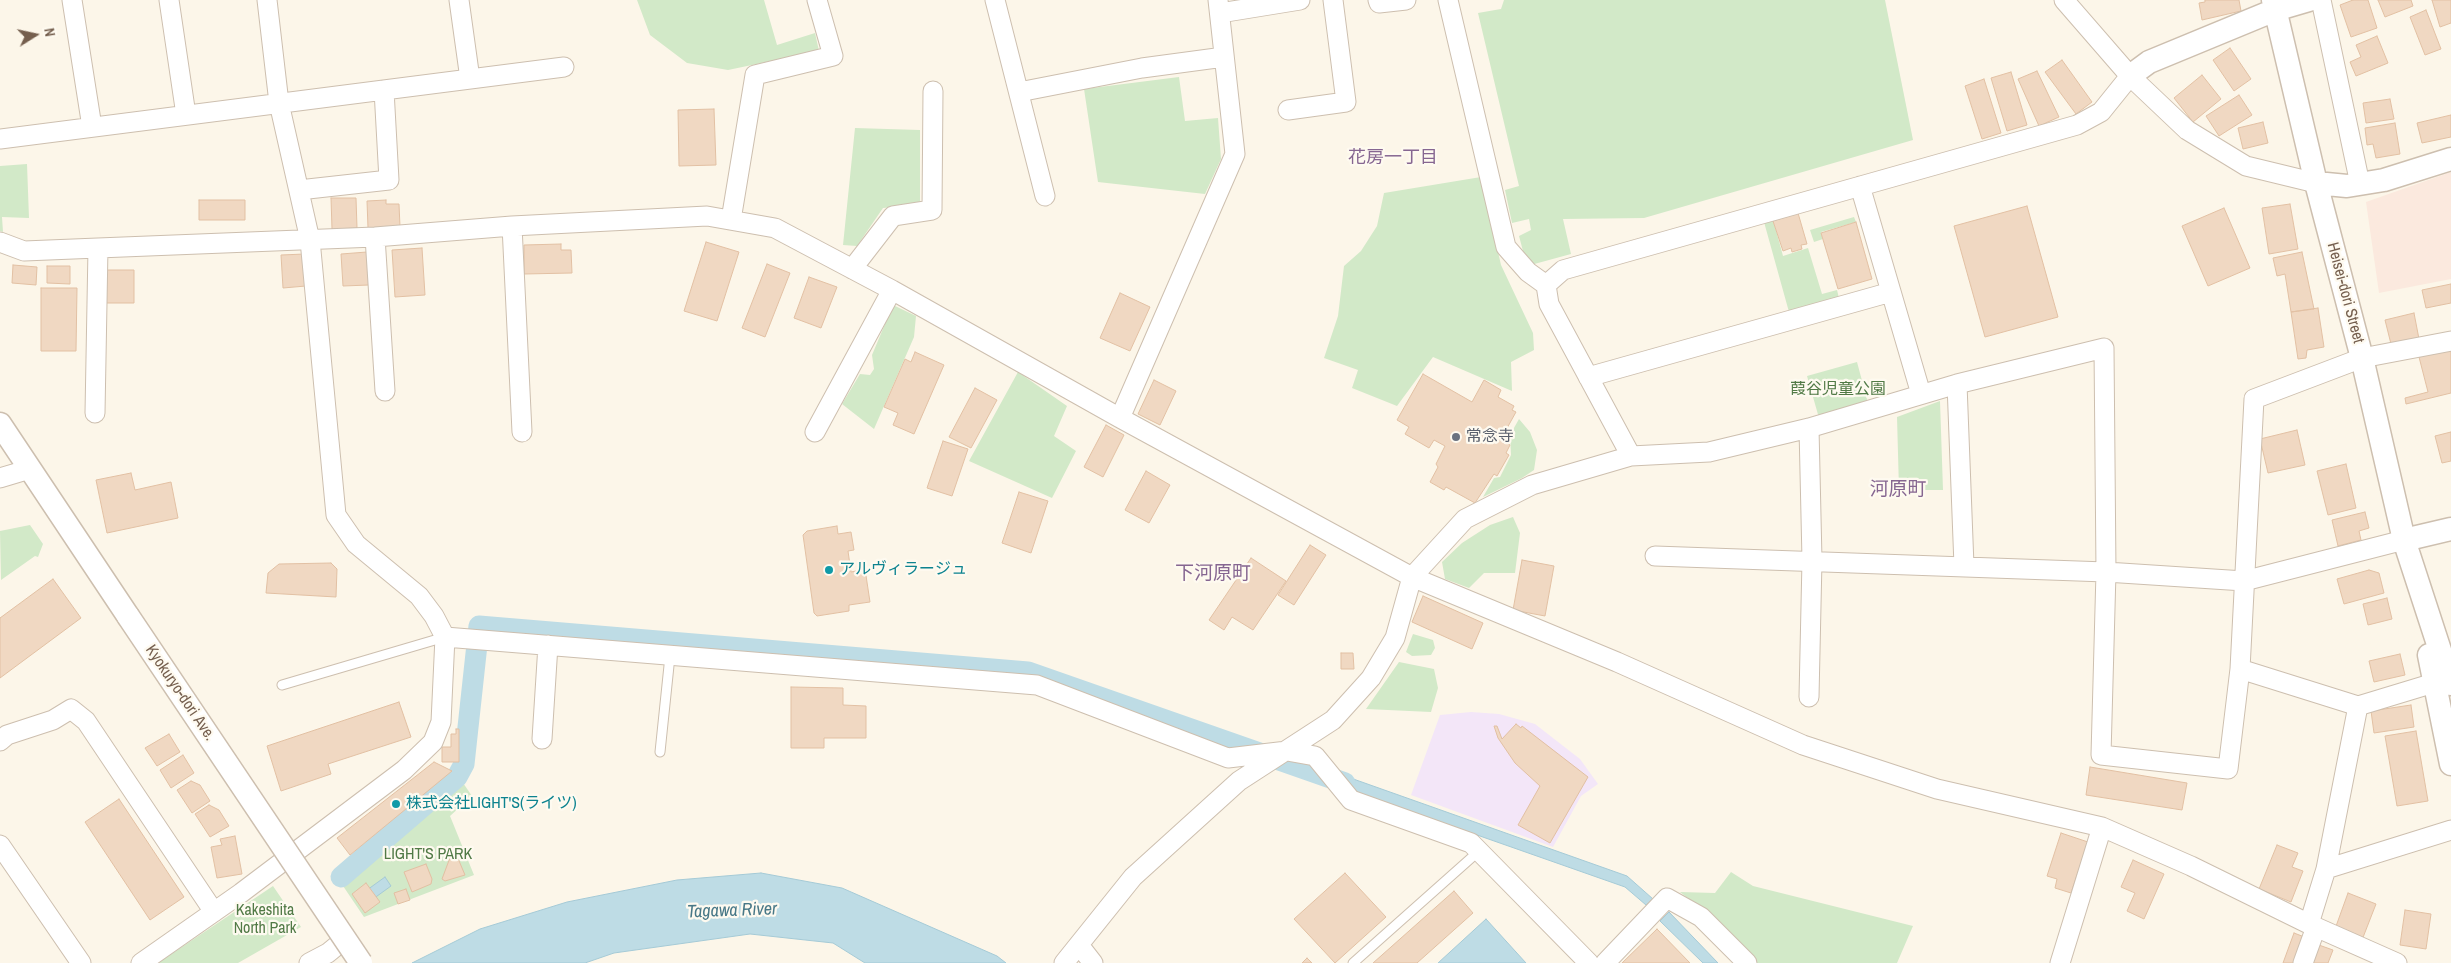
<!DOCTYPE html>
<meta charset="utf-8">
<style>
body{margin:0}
#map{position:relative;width:2451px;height:963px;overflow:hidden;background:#fcf6e9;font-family:"Archivo Narrow",sans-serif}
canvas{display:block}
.north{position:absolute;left:10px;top:10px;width:50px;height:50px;-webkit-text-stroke:4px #fefaf0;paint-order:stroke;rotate:80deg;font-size:14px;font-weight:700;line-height:20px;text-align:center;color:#755f4e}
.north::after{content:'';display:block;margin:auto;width:18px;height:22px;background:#755f4e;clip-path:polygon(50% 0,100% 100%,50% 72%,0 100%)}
</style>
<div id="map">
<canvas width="2451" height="963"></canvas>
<div class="north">N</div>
</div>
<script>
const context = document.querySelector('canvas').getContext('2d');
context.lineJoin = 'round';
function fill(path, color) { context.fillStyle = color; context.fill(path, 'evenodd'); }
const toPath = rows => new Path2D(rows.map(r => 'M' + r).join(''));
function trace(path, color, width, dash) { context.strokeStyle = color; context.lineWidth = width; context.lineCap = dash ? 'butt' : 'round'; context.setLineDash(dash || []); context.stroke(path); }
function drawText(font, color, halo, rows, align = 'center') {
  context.font = font + ' "Archivo Narrow","Noto Sans JP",sans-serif'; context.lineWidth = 4.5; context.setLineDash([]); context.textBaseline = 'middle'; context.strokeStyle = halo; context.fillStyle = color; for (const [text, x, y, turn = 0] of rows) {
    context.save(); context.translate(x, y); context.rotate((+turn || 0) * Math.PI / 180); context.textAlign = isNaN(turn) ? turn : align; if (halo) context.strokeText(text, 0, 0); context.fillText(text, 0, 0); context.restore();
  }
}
fill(toPath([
 [2451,172,2451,279,2379,293,2366,202]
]), '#fbe9de');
fill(toPath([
 [1471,712,1499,714,1535,724,1580,759,1598,784,1581,796,1553,847,1411,795,1440,715]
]), '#f3e6f8');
fill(toPath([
 [637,0,764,0,777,45,815,33,819,51,728,70,687,63,650,35],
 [1504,0,1885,0,1913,140,1644,218,1563,219,1571,254,1527,266,1519,236,1531,230,1529,219,1512,223,1505,190,1519,186,1478,13,1501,9],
 [1179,77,1185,121,1218,118,1221,159,1205,194,1098,182,1084,89],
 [855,128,920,130,920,205,883,208,857,246,843,245],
 [27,164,29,218,2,217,3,232,0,231,0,166],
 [1481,177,1501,265,1533,333,1534,350,1511,362,1512,391,1433,357,1397,406,1352,388,1358,370,1324,358,1338,316,1344,266,1361,251,1377,226,1384,193],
 [1854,217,1856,222,1821,232,1823,239,1814,242,1810,230],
 [1773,219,1783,256,1808,248,1822,294,1837,290,1839,298,1789,312,1764,222],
 [893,305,916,316,914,337,874,429,842,404,860,374,870,375,874,369,872,355],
 [1857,362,1868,403,1819,418,1807,376],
 [1018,372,1067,406,1054,436,1076,451,1052,498,969,461],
 [1940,401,1943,490,1899,490,1897,417],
 [1519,419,1530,432,1537,450,1534,470,1522,478,1483,497,1494,478,1500,477,1511,455,1510,435],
 [1513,517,1520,533,1515,573,1484,573,1469,588,1445,579,1442,562,1462,543,1490,525],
 [30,525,43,544,38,557,35,556,1,580,0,531],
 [1413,634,1433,640,1435,648,1431,655,1412,656,1406,652],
 [1399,662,1434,669,1438,688,1431,712,1366,709],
 [461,780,472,796,450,816,474,875,364,917,341,883],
 [1731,872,1753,886,1913,926,1897,963,1757,963,1708,914,1680,892,1715,893],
 [273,886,301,927,238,963,158,963]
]), '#d2e9c8');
const water = toPath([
 [1342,775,1627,876,1653,899,1646,905,1625,887,1349,790,1342,775],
 [761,873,842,888,997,956,1006,963,865,963,833,943,750,934,614,953,585,963,412,963,480,929,567,902,677,880,761,873],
 [385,877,391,886,373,899,367,890,385,877],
 [1669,912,1718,963,1703,963,1660,921,1669,912],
 [1486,919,1526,963,1438,963,1486,919]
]);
fill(water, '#bedce5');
trace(water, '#a5cad6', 1);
trace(toPath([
 [341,877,457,777,464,764,479,626,1028,672,1345,783]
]), '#bedce5', 21);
const building = toPath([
 [2205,0,2239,0,2241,11,2202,20,2199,3,2205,2,2205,0],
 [2353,0,2368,0,2377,28,2351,37,2340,5,2353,0],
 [2378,0,2411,0,2413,6,2385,17,2378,0],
 [2432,0,2451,0,2451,23,2440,27,2432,0],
 [2426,10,2441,49,2425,55,2410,17,2426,10],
 [2377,36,2388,63,2356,76,2350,62,2361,57,2356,45,2377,36],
 [2230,48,2251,79,2234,91,2213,60,2230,48],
 [2062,60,2092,102,2076,114,2045,72,2062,60],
 [2037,71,2059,117,2039,126,2018,79,2037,71],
 [2011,72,2027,125,2007,131,1991,78,2011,72],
 [2202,75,2221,99,2193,122,2174,98,2202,75],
 [1984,79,2001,133,1982,139,1965,86,1984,79],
 [2239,95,2252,115,2219,136,2206,116,2239,95],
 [2390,99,2394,119,2366,123,2363,103,2390,99],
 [714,109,716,165,679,166,678,110,714,109],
 [2451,115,2451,137,2422,143,2417,123,2451,115],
 [2263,122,2268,143,2243,149,2238,128,2263,122],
 [2395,123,2400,154,2376,158,2373,144,2367,145,2365,128,2395,123],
 [331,198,356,198,357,228,332,229,331,198],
 [199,200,245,200,245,220,199,220,199,200],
 [386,200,386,204,399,204,400,227,368,228,367,201,386,200],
 [2290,204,2298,249,2269,254,2262,208,2290,204],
 [2027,206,2058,317,1985,337,1954,226,2027,206],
 [2224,208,2250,268,2208,286,2182,226,2224,208],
 [1798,213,1807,244,1801,245,1802,249,1792,252,1791,248,1783,251,1773,221,1798,213],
 [1856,222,1872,279,1838,289,1821,233,1856,222],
 [706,242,739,252,717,321,684,311,706,242],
 [561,244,561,250,571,250,572,273,524,274,524,245,561,244],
 [422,248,425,295,395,297,392,250,422,248],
 [367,252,369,285,343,286,341,254,367,252],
 [2302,252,2314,309,2291,312,2285,274,2277,276,2273,258,2302,252],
 [305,254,306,286,283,288,281,255,305,254],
 [767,264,790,273,765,337,742,328,767,264],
 [13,265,37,267,36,285,12,283,13,265],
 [47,266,70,266,70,284,47,283,47,266],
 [106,270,134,270,134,303,106,303,106,270],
 [809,277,837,287,821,328,794,318,809,277],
 [2451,284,2451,303,2426,308,2422,290,2451,284],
 [41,288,77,288,76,351,41,351,41,288],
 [1120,293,1150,307,1130,351,1100,338,1120,293],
 [2318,308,2324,347,2307,350,2306,358,2298,359,2291,312,2318,308],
 [2414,313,2419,339,2391,344,2385,320,2414,313],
 [2451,349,2451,393,2406,404,2405,398,2428,392,2419,357,2451,349],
 [915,352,944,365,914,434,893,425,898,413,884,407,905,359,911,362,915,352],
 [1423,374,1472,402,1484,380,1501,390,1498,397,1514,406,1512,410,1516,412,1501,439,1510,445,1506,453,1509,455,1497,476,1494,474,1475,503,1446,487,1444,490,1430,482,1438,467,1436,464,1445,446,1434,440,1429,448,1405,434,1409,427,1397,420,1423,374],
 [1154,380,1176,391,1160,425,1138,414,1154,380],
 [975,388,997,400,971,448,949,437,975,388],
 [1106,425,1124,435,1103,477,1084,467,1106,425],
 [2297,430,2305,465,2268,473,2260,439,2297,430],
 [2451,432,2451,461,2442,463,2435,436,2451,432],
 [943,441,968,449,952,496,927,488,943,441],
 [2346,464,2356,508,2328,515,2317,471,2346,464],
 [1146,471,1170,485,1149,523,1125,510,1146,471],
 [131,473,135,490,171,482,178,518,107,533,96,480,131,473],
 [1019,492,1048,501,1031,553,1002,543,1019,492],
 [2365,512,2369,528,2359,531,2361,540,2338,546,2332,520,2365,512],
 [837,526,838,534,851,532,854,550,848,551,851,572,865,569,870,602,849,605,849,611,817,616,814,613,803,535,807,531,837,526],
 [1310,545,1326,555,1294,605,1278,595,1310,545],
 [1251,558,1286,581,1253,630,1232,617,1224,630,1209,620,1251,558],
 [1522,560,1554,566,1545,616,1513,610,1522,560],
 [331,563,337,569,336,597,266,593,268,573,279,564,331,563],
 [2369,570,2379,573,2384,593,2344,604,2337,579,2369,570],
 [53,579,81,618,0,678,0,618,53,579],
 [1423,596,1483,623,1472,649,1412,622,1423,596],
 [2387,598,2392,619,2368,625,2363,604,2387,598],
 [1341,653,1353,653,1354,669,1341,669,1341,653],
 [2400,654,2405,675,2374,682,2369,661,2400,654],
 [791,687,843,688,843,705,866,706,866,738,824,738,824,748,791,748,791,687],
 [399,702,411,737,328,764,331,774,281,791,267,746,399,702],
 [2411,705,2414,727,2374,733,2371,711,2411,705],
 [1516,724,1521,728,1522,726,1588,777,1550,843,1518,825,1540,786,1515,763,1498,738,1494,726,1497,726,1502,739,1516,724],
 [456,729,459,729,459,762,442,762,442,747,451,747,451,734,456,734,456,729],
 [2416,731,2428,801,2397,806,2385,736,2416,731],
 [169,734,180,752,157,766,145,748,169,734],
 [183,755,194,773,171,788,160,770,183,755],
 [434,762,452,771,350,855,337,838,434,762],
 [2090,767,2187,783,2182,810,2086,795,2090,767],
 [191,781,200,785,210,801,192,813,177,790,191,781],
 [119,799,184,897,150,920,85,822,119,799],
 [209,805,219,810,229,826,210,837,195,814,209,805],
 [2061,833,2088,842,2071,893,2055,888,2057,879,2047,876,2061,833],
 [235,836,242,874,217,878,211,847,222,845,220,839,235,836],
 [2277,845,2298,853,2292,867,2303,871,2291,902,2259,889,2277,845],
 [451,855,457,856,465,875,445,881,442,879,451,855],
 [2133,860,2164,874,2144,919,2127,911,2135,893,2121,887,2133,860],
 [426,864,432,879,431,884,412,892,404,872,426,864],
 [1345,873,1386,917,1335,963,1294,919,1345,873],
 [366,883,380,902,365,913,352,894,366,883],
 [406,889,410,900,398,904,394,893,406,889],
 [1454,891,1473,913,1417,963,1373,963,1454,891],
 [2348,893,2376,904,2362,940,2335,929,2348,893],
 [2405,910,2431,914,2426,949,2400,945,2405,910],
 [1657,929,1690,963,1622,963,1657,929],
 [2294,933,2307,938,2298,963,2283,963,2294,933],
 [2316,944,2333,950,2328,963,2309,963,2316,944],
 [1307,958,1312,963,1302,963,1307,958]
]);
fill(building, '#f0d8c2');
trace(building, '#e2c0a3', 1);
const service = toPath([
 [282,685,445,637],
 [660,752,670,656],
 [1353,963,1479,851]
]);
const minor = toPath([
 [72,0,92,127],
 [169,0,186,115],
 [459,0,470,79],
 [995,0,1045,196],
 [1378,0,1379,3,1406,0],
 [1448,0,1506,247,1528,272,1546,285,1549,304,1631,456],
 [2064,0,2130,76,2187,130,2246,166,2316,183],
 [2321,0,2360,184],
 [1220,13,1300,0],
 [1019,92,1142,68,1224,57],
 [1288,110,1346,102,1333,0],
 [0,139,384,90],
 [1860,186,1921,394],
 [299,190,389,180,384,90,564,67],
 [731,220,755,75,833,56,817,0],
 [512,226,522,432],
 [375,237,385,391],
 [0,242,24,251,98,248,375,237,512,226,707,216,775,228,892,290,1120,418,1412,577,1617,662,1803,745,1937,789,2102,827,2191,866,2309,924,2397,963],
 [852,269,893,216,932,210,933,91],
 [1546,285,1563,270,2077,125,2101,112,2130,76],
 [1588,377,1891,292],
 [1957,384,1964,566],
 [95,413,98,248],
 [1120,418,1235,154,1218,0],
 [815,432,892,290],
 [0,478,30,469],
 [1655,556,2106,572,2244,581,2404,540],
 [445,637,1037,685,1228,758,1287,751,1315,756,1351,800,1471,843,1589,963],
 [2240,669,2358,706,2326,869],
 [1809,697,1812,560,1809,428],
 [2358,706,2447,679],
 [542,739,548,645],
 [0,741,7,735,53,720,71,709,86,721,214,912],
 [0,845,81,963],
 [2309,924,2326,869,2451,830],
 [1079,945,1093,963],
 [141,963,241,893,404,770,433,742,441,722,445,637,434,616,419,596,356,544,336,515,310,240,279,103,267,0],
 [309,963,328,953,345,939],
 [1064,963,1133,877,1239,781,1333,720,1371,678,1395,638,1412,577,1465,519,1532,485,1631,456,1709,452,1809,428,1957,384,2104,348,2106,572,2101,755,2228,769,2240,669,2254,399,2362,358,2451,341],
 [1605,963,1667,898,1701,917,1747,963],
 [2060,963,2102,827],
 [2303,963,2316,927]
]);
const tertiary = toPath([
 [2273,0,2316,183,2362,358,2404,540,2451,684],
 [2130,76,2149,62,2275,10,2309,0],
 [2316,183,2347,186,2384,180,2451,159],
 [0,424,128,616],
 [2404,540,2451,529],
 [2429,655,2451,764]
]);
trace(service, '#cdbfaf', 11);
trace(minor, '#cdbfaf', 21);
trace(tertiary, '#cdbfaf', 25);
trace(service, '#fff', 9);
trace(minor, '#fff', 19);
trace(tertiary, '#fff', 22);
const tertiaryBridge = toPath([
 [128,616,361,963]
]);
trace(tertiaryBridge, '#cdbfaf', 25, []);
trace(tertiaryBridge, '#fff', 22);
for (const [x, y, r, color] of [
 [1456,437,5,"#6b7280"],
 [829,570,5,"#0f9aa8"],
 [396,804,5,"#0f9aa8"]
]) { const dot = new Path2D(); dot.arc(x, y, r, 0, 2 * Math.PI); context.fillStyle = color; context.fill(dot); trace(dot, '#fefaf0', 2); }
drawText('16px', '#755f4e', '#fefaf0', [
 ["Heisei-dori Street",2345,293,75],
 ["Kyokuryo-dori Ave.",180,693,56]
]);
drawText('16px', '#517a46', '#fefaf0', [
 ["葭谷児童公園",1838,390],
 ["LIGHT'S PARK",428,855],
 ["Kakeshita",265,911],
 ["North Park",265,929]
]);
drawText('16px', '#5b616d', '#fefaf0', [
 ["常念寺",1466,437]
], 'left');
drawText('16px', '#0d838f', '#fefaf0', [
 ["アルヴィラージュ",839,570],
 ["株式会社LIGHT'S(ライツ)",406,804]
], 'left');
drawText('18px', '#866691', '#fefaf0', [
 ["花房一丁目",1393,158]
]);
drawText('italic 18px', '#487887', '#fefaf0', [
 ["Tagawa River",732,911,-2]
]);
drawText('19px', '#866691', '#fefaf0', [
 ["河原町",1898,490],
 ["下河原町",1213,574]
]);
</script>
